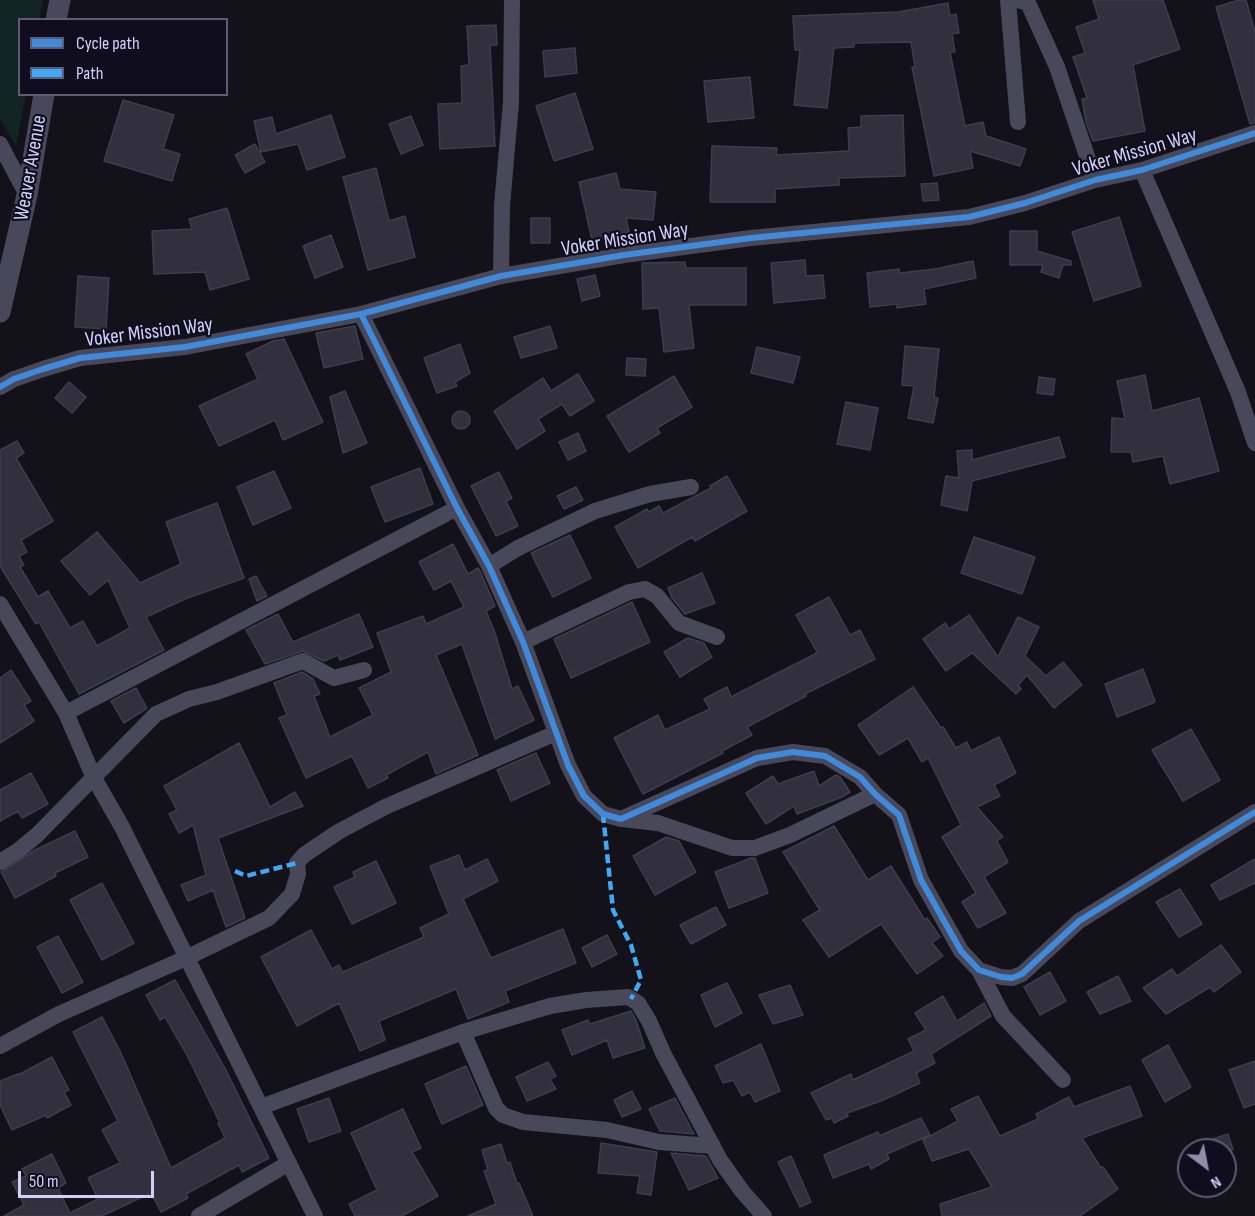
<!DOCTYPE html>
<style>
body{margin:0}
#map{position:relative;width:1255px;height:1216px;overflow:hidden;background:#13121a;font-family:"Sofia Sans Condensed",sans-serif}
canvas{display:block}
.legend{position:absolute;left:18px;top:18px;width:210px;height:78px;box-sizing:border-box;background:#100e1e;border:2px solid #5d5c76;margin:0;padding:8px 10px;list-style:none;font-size:18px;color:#d1d0fa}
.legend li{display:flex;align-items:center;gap:12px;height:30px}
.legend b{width:30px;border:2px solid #5d5c76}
.north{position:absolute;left:1177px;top:1138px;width:60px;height:60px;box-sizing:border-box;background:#100e1e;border:2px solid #5d5c76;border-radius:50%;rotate:148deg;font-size:16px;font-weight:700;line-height:24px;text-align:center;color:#d1d0fa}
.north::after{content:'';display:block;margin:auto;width:21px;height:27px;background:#8e8eac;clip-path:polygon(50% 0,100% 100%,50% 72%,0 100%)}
.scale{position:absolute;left:18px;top:1171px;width:136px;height:27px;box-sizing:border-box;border:3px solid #d1d0fa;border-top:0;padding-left:8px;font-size:18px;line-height:21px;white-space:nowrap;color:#d1d0fa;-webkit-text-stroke:4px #100e1e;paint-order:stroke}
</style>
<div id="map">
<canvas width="1255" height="1216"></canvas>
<ul class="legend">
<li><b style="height:8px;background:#408adc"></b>Cycle path</li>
<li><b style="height:8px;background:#3fa9f5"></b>Path</li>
</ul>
<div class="north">N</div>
<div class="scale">50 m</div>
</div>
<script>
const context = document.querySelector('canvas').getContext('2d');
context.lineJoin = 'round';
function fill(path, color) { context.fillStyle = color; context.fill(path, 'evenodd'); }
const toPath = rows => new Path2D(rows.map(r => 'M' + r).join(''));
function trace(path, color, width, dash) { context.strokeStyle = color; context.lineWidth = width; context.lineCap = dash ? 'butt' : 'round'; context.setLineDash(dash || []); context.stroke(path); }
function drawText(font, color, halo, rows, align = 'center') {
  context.font = font + ' "Sofia Sans Condensed",sans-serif'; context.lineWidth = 4.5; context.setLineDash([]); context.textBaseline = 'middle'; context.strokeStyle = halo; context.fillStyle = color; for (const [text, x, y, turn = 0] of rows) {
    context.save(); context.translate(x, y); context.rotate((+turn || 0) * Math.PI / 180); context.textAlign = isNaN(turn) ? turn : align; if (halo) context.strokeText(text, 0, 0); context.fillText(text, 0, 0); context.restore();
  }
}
fill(toPath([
 [0,0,43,0,39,19,20,20,20,94,26,95,16,146,0,119]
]), '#122424');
const building = toPath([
 [1093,0,1163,0,1180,49,1133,65,1145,131,1093,141,1086,122,1082,99,1087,98,1073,57,1085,53,1076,27,1099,19,1093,0],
 [1239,0,1246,0,1255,32,1255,123,1250,124,1216,7,1239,0],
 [948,3,950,16,956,14,959,33,952,34,955,52,950,52,965,126,983,122,986,136,1026,149,1020,166,970,151,973,168,934,176,912,67,915,67,911,42,854,43,854,47,834,48,827,108,794,105,800,50,795,50,793,16,898,12,948,3],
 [496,25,497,45,490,45,495,146,440,149,438,104,462,103,461,66,469,65,467,26,496,25],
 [575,48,577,73,545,77,543,51,575,48],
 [750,77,754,118,708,122,704,81,750,77],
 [575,93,593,149,554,161,536,106,575,93],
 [123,100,174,115,163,149,180,154,172,181,104,161,123,100],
 [331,115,345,157,307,170,298,144,261,152,254,121,272,117,276,134,331,115],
 [903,115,905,176,839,178,839,185,775,189,775,202,710,202,712,146,777,148,776,155,849,151,848,128,861,127,861,116,903,115],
 [411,116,423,145,401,154,389,124,411,116],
 [255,144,265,162,245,173,235,155,255,144],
 [376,168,389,221,405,216,415,257,368,270,343,177,376,168],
 [616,173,620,189,656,192,653,220,626,218,629,232,592,240,579,182,616,173],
 [937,183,939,200,923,201,921,184,937,183],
 [227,208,249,279,210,290,205,272,154,274,152,231,192,229,189,219,227,208],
 [1119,217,1141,286,1094,301,1072,232,1119,217],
 [531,218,550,218,550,243,531,243,531,218],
 [1010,231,1037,231,1037,251,1071,261,1071,265,1063,265,1059,278,1041,272,1043,265,1010,265,1010,231],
 [331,235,343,267,315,278,303,246,331,235],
 [805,260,806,276,823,275,825,298,774,303,771,263,805,260],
 [973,261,976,278,924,289,926,304,897,308,897,304,870,307,867,273,899,269,900,273,935,269,973,261],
 [685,262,686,268,746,268,746,305,689,305,694,348,664,352,659,308,643,309,642,263,685,262],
 [595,275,600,296,582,301,577,279,595,275],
 [78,276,109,278,106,329,75,327,78,276],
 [355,326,363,359,324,368,316,333,355,326],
 [550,326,557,348,521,358,514,337,550,326],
 [284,339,323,422,283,440,275,420,219,446,199,406,258,379,246,354,273,341,284,339],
 [460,344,470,373,455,382,457,386,437,393,424,358,460,344],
 [905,346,939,349,934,397,938,398,933,423,908,418,914,386,902,385,905,346],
 [757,347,800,357,793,383,751,373,757,347],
 [627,358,646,359,645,376,626,375,627,358],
 [578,374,594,401,570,416,562,404,538,419,545,431,517,449,494,411,543,378,551,391,578,374],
 [1145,375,1152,411,1199,398,1219,471,1170,484,1163,456,1133,462,1131,452,1111,452,1112,418,1125,419,1117,381,1145,375],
 [674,376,692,407,657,428,660,433,629,452,607,416,674,376],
 [1039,377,1055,379,1053,395,1037,393,1039,377],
 [69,382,86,397,72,413,55,398,69,382],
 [345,391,367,443,343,453,330,397,345,391],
 [846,402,878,408,870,450,837,444,846,402],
 '452 420a9 9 0 1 1 18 0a9 9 0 1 1-18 0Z',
 [578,433,586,451,568,460,559,442,578,433],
 [1059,437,1065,457,972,481,967,511,941,505,946,476,959,478,957,451,972,450,972,460,1059,437],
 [17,441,24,453,16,458,53,521,21,540,27,552,19,556,24,565,20,567,38,597,48,591,70,628,83,621,97,646,130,628,108,580,90,595,61,561,97,532,140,583,181,564,166,522,217,503,244,578,185,599,146,617,164,650,79,694,39,622,36,624,0,566,0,450,17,441],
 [420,468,433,504,385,522,371,487,420,468],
 [274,471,291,508,253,525,237,487,274,471],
 [499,472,512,498,506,501,518,526,496,536,471,486,499,472],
 [727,476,747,511,695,541,692,537,638,568,615,527,647,509,649,512,659,506,663,513,711,488,710,486,727,476],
 [576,487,583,500,564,509,557,496,576,487],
 [570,535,591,578,553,597,531,553,570,535],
 [974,537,1035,557,1022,594,961,573,974,537],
 [453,544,468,574,478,568,480,571,495,606,486,611,494,630,512,689,518,686,534,720,495,739,462,644,436,655,478,755,436,774,428,752,386,775,388,778,368,788,352,756,306,778,279,718,287,715,274,683,302,672,313,679,320,694,314,696,330,737,373,715,359,688,391,672,377,633,423,616,426,624,464,607,451,581,434,590,419,562,453,544],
 [702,573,715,603,685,614,672,598,668,588,702,573],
 [256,576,267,596,257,601,249,579,256,576],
 [829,597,850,635,860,630,875,659,805,694,806,696,747,727,752,735,722,751,723,753,643,794,614,738,658,715,665,730,710,709,704,699,727,687,731,697,815,654,817,652,796,615,829,597],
 [632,602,650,642,571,678,554,639,632,602],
 [278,614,293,642,359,614,373,647,340,660,338,655,324,661,303,651,265,664,246,630,278,614],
 [969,615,998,657,1018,617,1039,627,1025,656,1046,676,1063,662,1082,685,1054,708,1027,675,1018,685,1021,689,1016,694,972,653,946,671,923,639,945,623,949,629,969,615],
 [688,638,704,643,712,657,680,677,664,652,688,638],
 [1143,669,1155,702,1117,717,1105,684,1143,669],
 [11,670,31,701,24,705,34,721,0,743,0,678,11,670],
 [913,687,941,728,943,727,956,748,967,742,971,751,999,737,1016,773,994,785,1000,796,977,807,1003,837,997,841,1008,862,984,877,1006,913,978,928,962,902,976,893,942,837,961,825,928,758,922,762,908,738,879,755,858,725,913,687],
 [136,688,147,708,124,723,111,701,136,688],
 [1191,729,1220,780,1183,801,1152,750,1191,729],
 [239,743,270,807,295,792,303,806,218,838,245,918,226,927,213,890,188,901,181,885,206,875,193,825,179,833,169,814,177,810,164,786,239,743],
 [536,753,550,783,511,801,497,770,536,753],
 [814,771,819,786,836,775,840,777,850,792,842,797,797,814,794,806,766,824,746,793,773,776,778,784,814,771],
 [31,773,48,804,22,818,18,811,0,821,0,790,31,773],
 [834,826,868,880,891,866,925,920,927,918,940,937,932,943,943,956,917,974,881,924,829,957,803,920,820,910,783,852,834,826],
 [75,831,88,857,55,873,56,876,15,898,1,872,35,850,75,831],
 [666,837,679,841,696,872,655,895,633,856,666,837],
 [459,855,465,870,487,859,498,881,463,899,491,958,563,929,576,963,505,991,509,1002,468,1019,456,989,379,1021,385,1040,360,1051,339,1003,297,1026,261,957,311,930,332,969,339,965,343,972,424,937,420,928,449,914,430,866,459,855],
 [751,858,755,858,768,893,729,908,715,872,751,858],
 [1255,859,1255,883,1220,900,1211,885,1255,859],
 [376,861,396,903,352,924,334,887,355,877,353,872,376,861],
 [102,883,134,943,102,960,70,900,102,883],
 [1180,889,1202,924,1179,937,1156,902,1180,889],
 [716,907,726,925,691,944,680,925,716,907],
 [607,935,617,954,592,967,582,948,607,935],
 [58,936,83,982,62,993,37,947,58,936],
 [1221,945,1241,972,1214,992,1210,987,1166,1014,1143,988,1172,969,1177,976,1221,945],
 [1050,972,1066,1001,1040,1015,1024,987,1050,972],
 [1118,976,1131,1001,1100,1014,1087,992,1118,976],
 [175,980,226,1070,269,1158,242,1172,239,1165,186,1194,188,1198,161,1212,151,1193,102,1216,4,1216,24,1205,12,1182,26,1176,22,1169,52,1154,66,1183,58,1188,70,1213,98,1199,88,1178,120,1163,102,1130,118,1121,73,1032,102,1017,120,1051,171,1168,225,1138,218,1123,220,1123,188,1057,165,1017,160,1020,146,995,175,980],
 [727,983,742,1013,715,1027,701,995,727,983],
 [790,985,803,1015,773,1024,759,995,790,985],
 [943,996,957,1021,984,1003,991,1016,931,1054,935,1063,916,1073,920,1083,881,1101,847,1113,848,1116,834,1123,832,1118,826,1120,811,1093,851,1074,853,1080,914,1051,908,1039,926,1030,915,1013,943,996],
 [631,1011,636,1020,645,1048,613,1058,607,1040,572,1055,562,1030,588,1020,590,1024,631,1011],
 [761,1044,780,1091,755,1102,750,1092,742,1096,733,1080,723,1083,715,1066,761,1044],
 [1168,1045,1191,1087,1165,1102,1142,1060,1168,1045],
 [52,1057,69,1090,64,1092,71,1105,47,1118,46,1115,12,1130,0,1105,0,1081,18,1074,18,1075,52,1057],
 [1255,1061,1255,1104,1244,1108,1229,1070,1255,1061],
 [548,1062,556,1076,550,1080,556,1089,527,1101,516,1077,548,1062],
 [466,1066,483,1105,442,1124,425,1084,466,1066],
 [1130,1086,1142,1116,1082,1138,1101,1168,1103,1167,1118,1189,1080,1216,942,1216,940,1204,992,1187,969,1149,932,1161,923,1140,958,1121,951,1109,978,1096,1000,1136,1038,1119,1036,1114,1069,1097,1074,1107,1130,1086],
 [632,1091,641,1109,622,1117,614,1100,632,1091],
 [329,1098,341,1131,309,1142,297,1109,329,1098],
 [675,1098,694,1134,660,1131,649,1109,675,1098],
 [403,1109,421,1148,412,1152,438,1196,402,1216,355,1216,349,1204,377,1190,351,1133,403,1109],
 [921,1118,930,1135,887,1154,889,1159,871,1169,869,1164,833,1178,824,1155,878,1132,879,1136,921,1118],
 [1228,1134,1233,1150,1189,1150,1189,1147,1228,1134],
 [601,1143,657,1152,651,1195,637,1193,640,1176,598,1173,601,1143],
 [501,1144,507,1163,510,1162,517,1184,519,1183,533,1216,468,1216,496,1204,484,1171,488,1170,482,1150,501,1144],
 [671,1153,706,1156,718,1178,689,1190,671,1153],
 [791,1156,811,1202,800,1207,778,1162,791,1156]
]);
fill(building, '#31303c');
trace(building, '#3e3d4d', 1.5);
trace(toPath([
 [1008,0,1018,122],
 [1018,0,1028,3,1057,67,1095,180],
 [0,144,27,195],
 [1142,170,1238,392,1255,443],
 [501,276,502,206,511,102,512,0],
 [361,314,457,508,489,566,523,642,568,765,584,796,603,814,621,819,757,758,793,752,825,756,860,777,875,794,899,815,921,880,961,951,979,970,1001,977,1012,978,1022,974,1079,921,1255,812],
 [0,387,14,379,43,369,80,358,185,347,361,314,501,276,624,255,751,238,969,217,1025,203,1095,180,1142,170,1255,133],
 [489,566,518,548,595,511,650,494,691,487],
 [0,604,66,713,94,778,122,827,315,1216],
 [523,642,629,592,645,589,657,596,679,623,717,637],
 [66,713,457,508],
 [622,819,658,823,732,848,755,848,790,835,875,794],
 [0,862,19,850,37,835,156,714,189,699,217,692,303,661,334,678,364,670],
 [979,970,1003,1016,1063,1080],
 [463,1032,496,1108,503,1115,523,1122,607,1130,659,1142,713,1146],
 [0,1046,59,1014,186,958,269,918,292,894,298,874,297,863,304,855,338,832,385,807,556,733],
 [261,1107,463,1032,550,1006,586,1000,628,997,638,1003,649,1021,663,1053,720,1160,742,1191,764,1216],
 [199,1216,289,1163]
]), '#48485a', 16);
trace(toPath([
 [56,20,60,0],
 [0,312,27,195,44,94]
]), '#48485a', 21);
trace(toPath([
 [603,814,613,910,631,945,641,980,631,999],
 [235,871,246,876,297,863]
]), '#3fa9f5', 4.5, [9, 4.5]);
trace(toPath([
 [361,314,457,508,489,566,523,642,568,765,584,796,603,814,621,819,757,758,793,752,825,756,860,777,875,794,899,815,921,880,961,951,979,970,1001,977,1012,978,1022,974,1079,921,1255,812],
 [0,387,14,379,43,369,80,358,185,347,361,314,501,276,624,255,751,238,969,217,1025,203,1095,180,1142,170,1255,133]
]), '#408adc', 6);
drawText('21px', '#d1d0fa', '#100e1e', [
 ["Voker Mission Way",1135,153,-16],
 ["Weaver Avenue",31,168,-80],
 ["Voker Mission Way",625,240,-9],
 ["Voker Mission Way",149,333,-7]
]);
</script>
